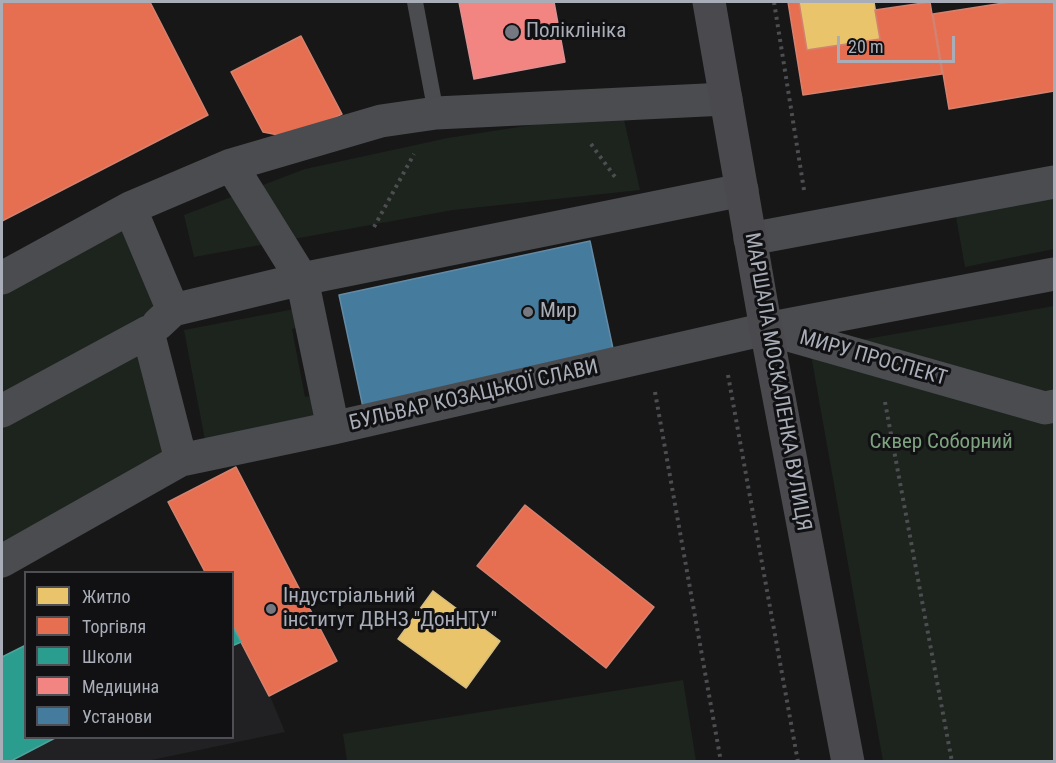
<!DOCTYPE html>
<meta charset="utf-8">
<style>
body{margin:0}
#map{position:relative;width:1056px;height:763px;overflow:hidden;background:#171717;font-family:"Roboto Condensed",sans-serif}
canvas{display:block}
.frame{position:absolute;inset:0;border:3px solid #a8adb8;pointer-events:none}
.legend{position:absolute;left:24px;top:571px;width:210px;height:168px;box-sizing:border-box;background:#111113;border:2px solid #4d4f55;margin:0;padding:8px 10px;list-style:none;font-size:18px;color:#a8adb8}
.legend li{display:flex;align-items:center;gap:12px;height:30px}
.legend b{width:30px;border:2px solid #4d4f55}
.scale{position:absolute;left:837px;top:36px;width:118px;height:27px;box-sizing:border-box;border:3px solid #a8adb8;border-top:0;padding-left:8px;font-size:18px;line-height:21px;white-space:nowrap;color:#a8adb8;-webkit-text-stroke:4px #111113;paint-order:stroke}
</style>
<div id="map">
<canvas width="1056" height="763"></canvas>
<div class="frame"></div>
<ul class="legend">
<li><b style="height:16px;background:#e9c46a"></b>Житло</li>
<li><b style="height:16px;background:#e76f51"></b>Торгівля</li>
<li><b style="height:16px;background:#2a9d8f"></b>Школи</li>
<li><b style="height:16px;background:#f28482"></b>Медицина</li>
<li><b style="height:16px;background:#457b9d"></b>Установи</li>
</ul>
<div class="scale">20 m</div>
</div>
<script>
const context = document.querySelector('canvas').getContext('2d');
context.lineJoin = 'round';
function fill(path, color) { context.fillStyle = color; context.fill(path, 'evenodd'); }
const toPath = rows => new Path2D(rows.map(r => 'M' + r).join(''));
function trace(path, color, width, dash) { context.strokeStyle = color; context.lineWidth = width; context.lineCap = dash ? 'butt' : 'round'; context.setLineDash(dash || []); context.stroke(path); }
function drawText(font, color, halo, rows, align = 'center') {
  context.font = font + ' "Roboto Condensed",sans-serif'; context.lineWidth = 6; context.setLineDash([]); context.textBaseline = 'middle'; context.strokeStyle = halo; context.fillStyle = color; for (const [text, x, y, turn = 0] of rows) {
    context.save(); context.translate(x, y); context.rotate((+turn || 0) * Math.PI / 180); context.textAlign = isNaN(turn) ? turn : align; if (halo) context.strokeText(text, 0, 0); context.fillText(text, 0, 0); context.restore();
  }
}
fill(toPath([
 [236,467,337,661,270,696,285,732,147,761,2,762,2,657,25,645,26,738,232,738,232,572,205,572,168,502]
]), '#212123');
fill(toPath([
 [622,111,640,190,453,210,194,257,184,215,305,169,448,138],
 [1054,192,1054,249,965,267,955,211],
 [130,208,173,310,148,333,181,460,2,559,2,278],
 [1054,306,1054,761,883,761,810,349],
 [300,308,304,326,292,329,305,397,315,395,320,418,205,440,184,330],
 [683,680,696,761,347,761,343,734]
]), '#1d241e');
const homes = toPath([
 [799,2,874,2,880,39,807,50,799,2],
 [433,591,500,641,466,688,398,639,433,591]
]);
fill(homes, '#e9c46a');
trace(homes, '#d6bd81', 1.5);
const shops = toPath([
 [2,2,150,2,208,115,2,221,2,2],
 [788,2,799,2,807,50,880,39,875,10,930,2,942,74,803,95,788,2],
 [1010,2,1054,2,1054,91,949,109,933,14,1010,2],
 [301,36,342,114,294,138,263,132,231,72,301,36],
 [236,467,337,661,269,696,232,625,232,572,205,572,168,502,236,467],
 [525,505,654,607,606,668,477,566,525,505]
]);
fill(shops, '#e76f51');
trace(shops, '#d48270', 1.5);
const schools = toPath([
 [232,625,241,642,232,646,232,625],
 [26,645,26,738,55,738,9,762,2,762,2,657,26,645]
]);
fill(schools, '#2a9d8f');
trace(schools, '#50a29b', 1.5);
const health = toPath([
 [459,2,554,2,565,62,474,79,459,2]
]);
fill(health, '#f28482');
trace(health, '#dc9092', 1.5);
const public = toPath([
 [590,241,615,358,364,412,339,295,590,241]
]);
fill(public, '#457b9d');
trace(public, '#638aa5', 1.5);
trace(toPath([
 [774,2,804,190],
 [591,144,615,177],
 [374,227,414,154],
 [728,375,798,762],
 [655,392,721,762],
 [885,402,952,762]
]), '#4d4e52', 4, [3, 4.5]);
trace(toPath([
 [415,2,436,113]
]), '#4b4c50', 16);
trace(toPath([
 [231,165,302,279,333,428],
 [130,208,231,165,381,121,436,113,726,99],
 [750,239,1054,182],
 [2,278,130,208,173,310,158,324],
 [173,310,302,279,742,190],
 [774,331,1045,408,1054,406],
 [2,411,148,332,181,460],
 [2,561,181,460,333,428,766,329,1054,274]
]), '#4b4c50', 33);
trace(toPath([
 [709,2,766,329,848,762]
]), '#4a4a4e', 33);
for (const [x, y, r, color] of [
 [512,32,8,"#757880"],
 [528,312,6,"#757880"],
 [271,609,6,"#757880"]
]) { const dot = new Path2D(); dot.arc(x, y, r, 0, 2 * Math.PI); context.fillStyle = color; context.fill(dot); trace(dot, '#111113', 2); }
drawText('21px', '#a8adb8', '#111113', [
 ["Поліклініка",526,32],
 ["Мир",540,312],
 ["Індустріальний",283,597],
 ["інститут ДВНЗ \"ДонНТУ\"",283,621]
], 'left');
drawText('21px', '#a8adb8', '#111113', [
 ["МИРУ ПРОСПЕКТ",873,359,16],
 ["МАРШАЛА МОСКАЛЕНКА ВУЛИЦЯ",777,382,80],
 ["БУЛЬВАР КОЗАЦЬКОЇ СЛАВИ",474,396,-13]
]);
drawText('21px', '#7fa381', '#111113', [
 ["Сквер Соборний",941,443]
]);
</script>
